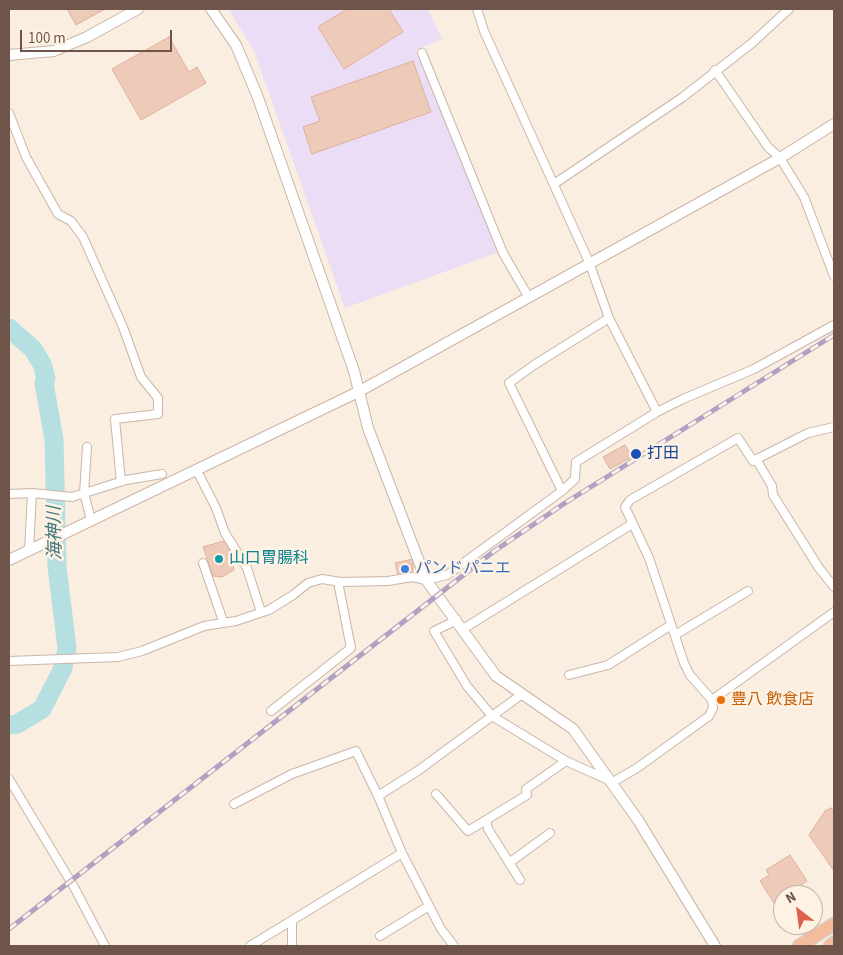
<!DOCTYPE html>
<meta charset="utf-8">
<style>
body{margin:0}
#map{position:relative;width:843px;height:955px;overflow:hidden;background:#faeee0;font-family:"Source Sans 3",sans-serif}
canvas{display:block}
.frame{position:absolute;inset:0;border:10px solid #6f5449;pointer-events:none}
.north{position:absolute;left:773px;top:885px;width:50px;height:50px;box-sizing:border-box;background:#fef2e5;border:1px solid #c5b3a7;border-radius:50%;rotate:330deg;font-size:14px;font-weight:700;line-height:20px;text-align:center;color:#6f5449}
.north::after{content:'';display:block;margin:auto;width:18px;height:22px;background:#de614b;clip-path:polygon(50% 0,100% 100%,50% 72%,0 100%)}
.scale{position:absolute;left:20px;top:30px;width:152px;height:22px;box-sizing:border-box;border:2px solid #6f5449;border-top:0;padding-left:6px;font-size:15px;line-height:18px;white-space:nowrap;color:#6f5449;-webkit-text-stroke:4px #fef2e5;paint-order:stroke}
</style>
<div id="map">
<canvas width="843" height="955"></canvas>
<div class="frame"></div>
<div class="north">N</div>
<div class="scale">100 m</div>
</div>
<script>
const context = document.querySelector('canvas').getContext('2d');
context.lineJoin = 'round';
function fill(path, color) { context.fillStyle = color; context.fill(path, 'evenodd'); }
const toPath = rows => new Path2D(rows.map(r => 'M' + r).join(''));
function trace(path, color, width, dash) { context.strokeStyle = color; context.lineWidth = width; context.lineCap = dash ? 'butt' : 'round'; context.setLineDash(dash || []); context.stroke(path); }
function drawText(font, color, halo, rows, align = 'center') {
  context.font = font + ' "Source Sans 3","Noto Sans JP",sans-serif'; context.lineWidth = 5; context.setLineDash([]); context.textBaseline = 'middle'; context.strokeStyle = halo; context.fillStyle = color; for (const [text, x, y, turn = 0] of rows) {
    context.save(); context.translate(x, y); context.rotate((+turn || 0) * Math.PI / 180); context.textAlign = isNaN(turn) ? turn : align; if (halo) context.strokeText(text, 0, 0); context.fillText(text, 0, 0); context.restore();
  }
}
fill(toPath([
 [228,9,428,9,442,39,416,50,499,252,345,308,254,51]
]), '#ebddf6');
trace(toPath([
 [9,328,33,349,42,364,46,378,44,383,54,440,57,567,67,648,63,668,42,709,17,724,9,725]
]), '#b6dfe2', 19);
const building = toPath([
 [67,9,105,9,76,25,67,9],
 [347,9,389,9,403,32,344,69,318,27,347,9],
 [169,37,189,72,197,67,206,83,141,120,112,69,169,37],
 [413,61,431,112,312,154,303,127,320,121,311,97,413,61],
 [625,445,632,457,610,469,603,457,625,445],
 [227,540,234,570,222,577,213,576,203,547,227,540],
 [413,559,413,575,398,575,395,563,413,559],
 [831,808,834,812,834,871,809,835,825,811,831,808],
 [790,855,807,881,774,903,760,881,769,875,766,870,790,855]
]);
fill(building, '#eecab9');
trace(building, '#e0b09b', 1);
const minor = toPath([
 [477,9,484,31,589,262,609,318,657,412],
 [422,53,503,253,528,296],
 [715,70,768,147,780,158,804,197,834,276],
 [9,113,26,157,58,214,71,221,83,237,123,327,141,377,158,398,158,414,115,419,121,482],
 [554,184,683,97,752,43,789,9],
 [87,447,84,493,91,520],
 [756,459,772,486,773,495,819,568,834,587],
 [196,469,216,508,225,533,247,568,261,612],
 [562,491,509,383,534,365,609,318],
 [9,494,32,493],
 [29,551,32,493,72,497,126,480,162,474],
 [203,563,223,621],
 [457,620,434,631,467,686,492,716,566,761],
 [463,629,632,524],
 [675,635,748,591],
 [9,661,118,657,142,651,204,626,236,621,269,610,293,595,308,583,322,579,341,582,388,581,412,577,426,580,447,575,562,491,575,479,576,462,657,412,683,399,754,369,834,325],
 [569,675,608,665,671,625],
 [712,700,834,612],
 [271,711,351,648,338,582],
 [9,779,74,887,105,946],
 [436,794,468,831,486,820],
 [234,804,292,774,356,751,378,796],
 [509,863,550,833],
 [520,880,488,829,486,820,527,795,526,789,566,761,613,782,637,768,709,716,713,708,712,700,690,675,684,663,649,558,625,507,630,500,738,438,753,461,808,433,834,427],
 [292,921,292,946],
 [380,936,429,906],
 [250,946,402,853],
 [454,946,441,929,402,853,378,796,419,770,522,694]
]);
const tertiary = toPath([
 [211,9,236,45,257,95,354,371,368,428,426,580,496,676,573,729,638,820,715,946],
 [9,55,54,51,87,37,138,9],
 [9,560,358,392,780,158,834,124]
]);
const trunk = toPath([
 [799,946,834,924],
 [830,946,834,943]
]);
trace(minor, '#cab5a8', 10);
trace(tertiary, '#cab5a8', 12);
trace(trunk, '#d7cfcc', 15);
trace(minor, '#fff', 8);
trace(tertiary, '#fff', 10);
trace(trunk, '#f4bc9a', 12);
const rail = toPath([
 [9,929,493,552,565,503,834,335]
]);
trace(rail, '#b0a0c2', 5);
trace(rail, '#fef2e5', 3, [9]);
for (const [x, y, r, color] of [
 [636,454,6,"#1a4fb4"],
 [219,559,5,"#0f9aa8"],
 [405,569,5,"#3f7fe0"],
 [721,700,5,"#e8710a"]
]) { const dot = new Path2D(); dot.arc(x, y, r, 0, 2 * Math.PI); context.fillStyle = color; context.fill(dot); trace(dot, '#fef2e5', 2); }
drawText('16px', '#164399', '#fef2e5', [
 ["打田",647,454]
], 'left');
drawText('16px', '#0d838f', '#fef2e5', [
 ["山口胃腸科",229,559]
], 'left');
drawText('16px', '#366cbe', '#fef2e5', [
 ["パンドパニエ",415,569]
], 'left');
drawText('16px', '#c56008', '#fef2e5', [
 ["豊八 飲食店",731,700]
], 'left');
drawText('italic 18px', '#42767b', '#fef2e5', [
 ["海神川",56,533,-91]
]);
</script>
